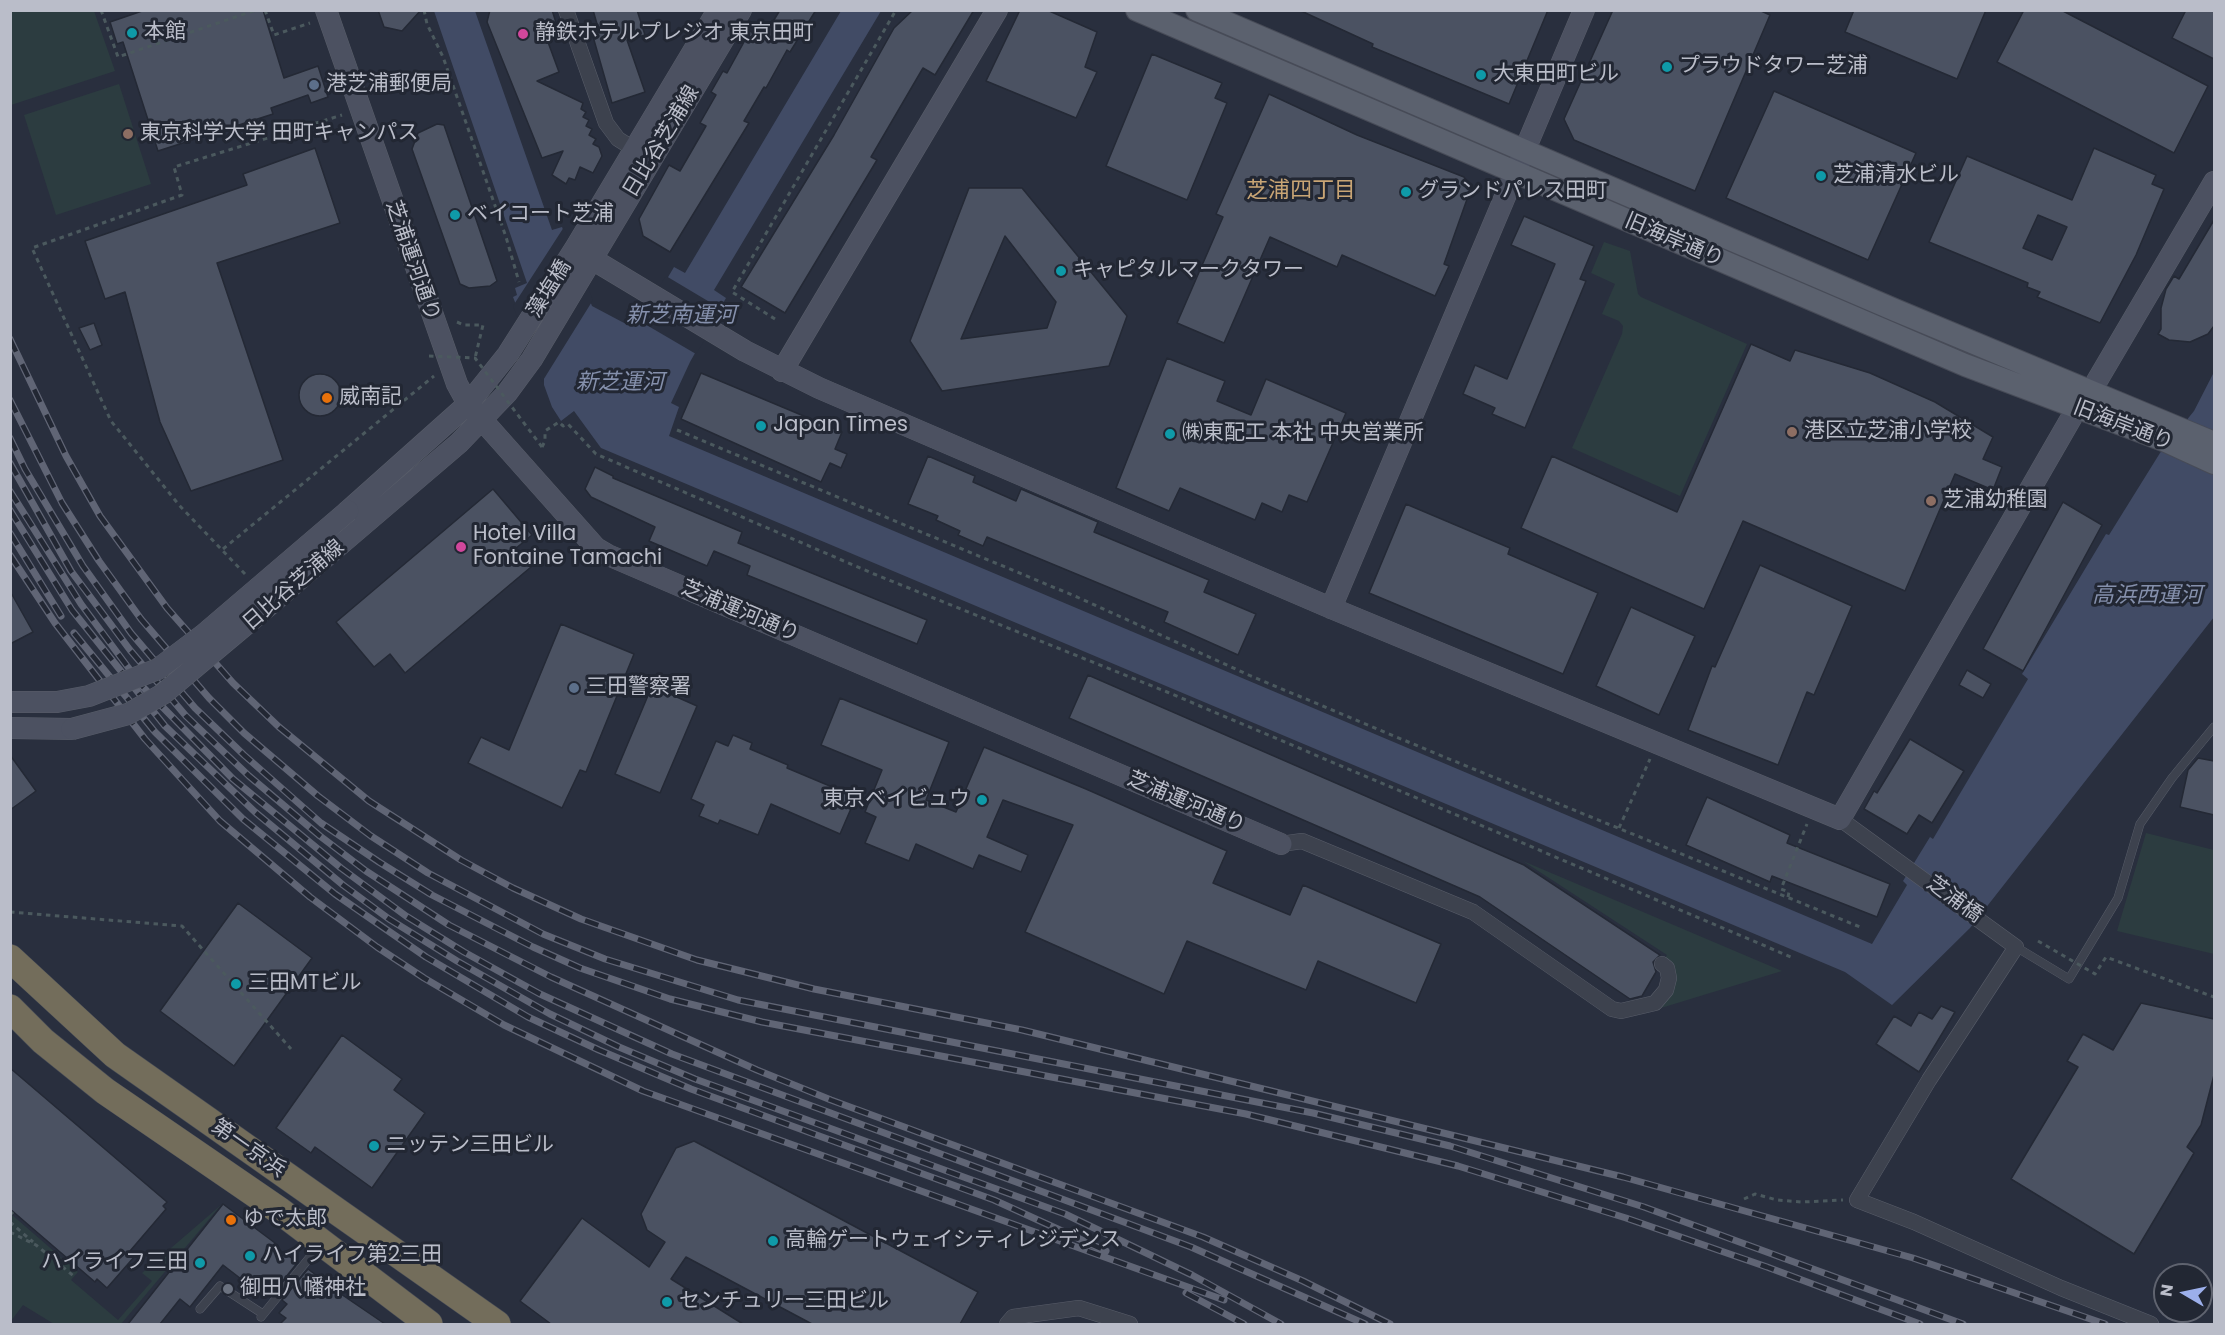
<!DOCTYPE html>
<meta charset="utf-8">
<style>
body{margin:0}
#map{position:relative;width:2225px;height:1335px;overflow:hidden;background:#292f3e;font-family:Poppins,sans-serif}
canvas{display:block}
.frame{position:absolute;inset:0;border:12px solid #babdc9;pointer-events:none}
.north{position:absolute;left:2153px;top:1263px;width:60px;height:60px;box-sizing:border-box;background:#222733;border:2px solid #5f636f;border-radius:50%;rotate:279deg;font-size:16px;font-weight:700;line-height:24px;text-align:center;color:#babdc9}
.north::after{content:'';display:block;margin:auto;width:21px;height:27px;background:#9cafeb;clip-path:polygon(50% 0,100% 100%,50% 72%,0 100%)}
</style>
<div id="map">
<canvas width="2225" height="1335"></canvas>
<div class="frame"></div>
<div class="north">N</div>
</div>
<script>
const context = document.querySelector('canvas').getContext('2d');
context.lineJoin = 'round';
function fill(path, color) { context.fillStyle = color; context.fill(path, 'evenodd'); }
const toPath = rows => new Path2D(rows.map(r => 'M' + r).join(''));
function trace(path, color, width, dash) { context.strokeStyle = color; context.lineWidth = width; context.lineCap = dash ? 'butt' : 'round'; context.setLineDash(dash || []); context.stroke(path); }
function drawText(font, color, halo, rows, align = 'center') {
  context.font = font + ' Poppins,"Noto Sans JP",sans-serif'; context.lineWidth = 6; context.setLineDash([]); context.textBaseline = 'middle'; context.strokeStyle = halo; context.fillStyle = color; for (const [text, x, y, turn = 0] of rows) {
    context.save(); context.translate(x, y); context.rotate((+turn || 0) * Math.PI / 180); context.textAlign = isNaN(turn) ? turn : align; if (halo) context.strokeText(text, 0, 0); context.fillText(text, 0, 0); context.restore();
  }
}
fill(toPath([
 [10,11,94,11,115,71,11,105],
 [119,84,151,184,56,215,24,115],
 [1604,242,1630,251,1638,294,1641,297,1747,344,1680,496,1572,448,1622,334,1623,326,1619,321,1602,314,1615,284,1591,273],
 [2146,833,2214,850,2214,954,2117,931],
 [1523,861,1782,971,1661,1008,1669,997,1664,960,1667,955],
 [221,1205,121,1324,54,1324,23,1305,11,1321,11,1214,78,1272,71,1280,118,1320,152,1281,142,1273]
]), '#2c3c40');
fill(toPath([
 [434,11,475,11,552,230,562,227,592,306,626,324,634,322,638,314,644,318,674,267,685,273,841,11,881,11,714,290,726,298,690,362,671,403,679,407,669,436,1872,944,1907,885,1903,881,1930,837,1933,839,2028,679,2022,674,2106,534,2109,535,2160,453,2194,411,2214,372,2214,617,1970,928,1892,1005,1845,972,601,448,574,411,561,421,552,407,544,385,544,376,513,297,517,295,515,288,527,283]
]), '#414b65');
fill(toPath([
 [564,227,593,300,542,382,513,306],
 [666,276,723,310,696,354,638,320]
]), '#292f3e');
const building = toPath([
 [145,10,263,10,284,78,318,66,328,97,311,103,308,95,271,108,273,114,158,151,123,42,117,44,110,22,145,10],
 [378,10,421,10,402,31,384,27,378,10],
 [490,10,552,10,558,29,545,34,559,72,537,81,583,103,581,109,586,112,583,117,589,120,586,126,592,129,589,135,596,139,593,144,599,147,602,156,593,173,580,167,575,180,569,178,566,184,552,175,563,151,542,158,487,22,490,10],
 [593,10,637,10,645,35,627,40,645,92,612,103,590,26,597,24,593,10],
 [780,10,816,10,790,52,787,50,766,88,764,87,744,121,749,123,670,252,643,236,639,219,669,165,680,171,706,126,700,123,716,95,711,92,723,71,727,73,750,31,763,38,780,10],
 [913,10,974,10,935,75,923,68,871,157,877,160,785,313,741,287,834,135,894,28,913,10],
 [1020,10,1047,10,1097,32,1085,67,1097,72,1076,118,986,81,1020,10],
 [1299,10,1548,10,1509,104,1372,47,1373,44,1299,10],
 [1613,10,1759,10,1770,15,1695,191,1574,140,1564,119,1613,10],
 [1854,10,1986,10,1957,79,1845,32,1854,10],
 [2024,10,2061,10,2208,86,2174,153,1997,62,2024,10],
 [2186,10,2214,10,2214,59,2172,38,2186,10],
 [1152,54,1222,83,1215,98,1227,103,1187,200,1106,166,1152,54],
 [1774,91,1916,153,1868,260,1726,198,1774,91],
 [1269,94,1357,135,1464,177,1471,188,1444,264,1449,266,1435,296,1342,255,1337,267,1270,237,1224,343,1177,323,1223,217,1216,214,1269,94],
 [437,124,444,125,497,281,490,286,469,288,460,284,412,149,418,133,437,124],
 [315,148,340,223,217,263,283,460,191,491,160,422,125,292,105,299,85,241,247,185,243,174,315,148],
 [2094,148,2156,175,2152,184,2164,189,2136,255,2100,323,2037,297,2040,292,2027,287,2028,283,1929,242,1967,156,2072,200,2094,148],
 [2038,215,2067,227,2052,260,2023,248,2038,215],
 [969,188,1022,188,1127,316,1109,366,942,391,910,341,969,188],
 [1005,236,1056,302,1047,328,961,339,1005,236],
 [1524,216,1594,246,1580,279,1586,281,1525,428,1492,414,1495,408,1463,394,1475,365,1507,379,1555,264,1511,245,1524,216],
 [2214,220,2214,326,2208,334,2190,342,2169,340,2158,334,2161,329,2161,308,2166,289,2174,276,2179,279,2214,220],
 [94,323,102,345,90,350,79,328,94,323],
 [1751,344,1790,361,1795,350,1870,373,1935,402,1993,437,1983,459,2002,467,1993,490,1955,474,1905,591,1743,521,1704,609,1521,528,1552,456,1677,512,1751,344],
 [1167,358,1225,381,1217,401,1251,415,1266,379,1346,413,1307,502,1289,495,1282,512,1262,503,1255,520,1180,488,1169,511,1116,488,1167,358],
 [701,373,842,432,835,449,847,454,841,468,830,463,821,482,681,419,701,373],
 '299 395a21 21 0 1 1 42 0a21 21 0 1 1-42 0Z',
 [928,456,975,476,973,482,1016,501,1021,489,1098,522,1094,532,1209,580,1204,592,1256,614,1238,655,1164,622,1168,612,987,537,983,546,958,535,960,531,936,520,938,516,908,504,928,456],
 [595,467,613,476,613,478,742,532,738,543,927,620,917,644,747,575,750,566,714,551,707,566,649,541,655,527,591,497,585,489,595,467],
 [493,489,532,535,515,549,531,567,405,673,390,654,374,667,336,622,493,489],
 [2063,502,2102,525,2023,671,1983,649,2063,502],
 [1406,504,1510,548,1508,554,1598,593,1563,674,1369,593,1406,504],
 [1760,565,1852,606,1814,695,1807,692,1778,765,1688,730,1712,666,1715,667,1760,565],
 [10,591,33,632,10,644,10,591],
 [1631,607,1695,636,1659,715,1596,686,1631,607],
 [561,624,634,654,586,772,580,770,562,808,468,763,481,737,509,750,561,624],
 [1967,670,1991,684,1983,698,1959,685,1967,670],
 [1088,675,1524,865,1660,955,1653,962,1656,972,1642,996,1630,999,1480,897,1069,718,1088,675],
 [652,686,697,706,660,793,615,774,652,686],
 [840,698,949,742,926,800,956,812,984,747,1086,789,1227,851,1213,883,1290,915,1303,885,1441,944,1416,1003,1318,961,1306,990,1187,941,1164,994,1025,932,1073,825,1003,800,987,837,1028,855,1021,872,979,855,973,869,916,844,909,861,865,843,876,817,865,812,882,770,821,745,840,698],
 [733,735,752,743,750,749,788,765,787,768,856,797,840,834,771,804,758,835,720,820,718,824,699,816,704,805,691,799,716,741,728,746,733,735],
 [1910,739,1964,771,1932,823,1919,815,1907,834,1864,809,1874,791,1877,793,1910,739],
 [10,755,36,791,10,810,10,755],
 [2198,758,2214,761,2214,815,2180,807,2188,770,2198,758],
 [1707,797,1790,835,1787,843,1890,884,1877,917,1772,876,1770,882,1686,845,1707,797],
 [238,903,312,958,234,1066,160,1011,238,903],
 [2141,1003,2214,1019,2214,1075,2201,1125,2187,1147,2194,1153,2134,1254,2011,1179,2078,1067,2067,1061,2083,1034,2113,1050,2141,1003],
 [1941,1006,1955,1012,1919,1072,1876,1044,1894,1016,1911,1026,1919,1012,1932,1019,1941,1006],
 [342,1035,402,1079,394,1090,425,1113,372,1188,315,1147,311,1153,276,1128,342,1035],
 [10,1068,167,1202,163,1206,166,1209,130,1251,135,1256,107,1288,97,1279,95,1282,10,1209,10,1068],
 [694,1141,978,1292,960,1324,812,1324,686,1257,671,1279,743,1324,551,1324,520,1301,582,1218,649,1267,665,1242,647,1230,641,1214,676,1148,694,1141],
 [223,1204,275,1243,273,1246,298,1262,273,1293,250,1276,245,1282,223,1265,190,1307,180,1299,160,1324,128,1324,223,1204],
 [308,1269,338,1292,385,1324,280,1324,286,1318,279,1313,287,1304,282,1300,308,1269]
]);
fill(building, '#4b5262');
trace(building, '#242935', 1.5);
const lane = toPath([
 [2016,947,2069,979,2118,898,2140,824,2172,778,2214,727],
 [200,1309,220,1286,263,1314],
 [261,1317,319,1246]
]);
const street = toPath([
 [566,10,606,123,618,139,642,154],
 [1840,819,2016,947,1929,1080,1857,1200,1914,1222,2061,1288,2151,1324],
 [1281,844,1302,841,1473,912,1612,1009,1621,1011,1655,1003,1666,990,1669,978,1667,968,1662,964],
 [1007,1324,1013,1317,1079,1308,1130,1324]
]);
const secondary = toPath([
 [326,10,457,384,468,404,596,548,608,555,1281,844],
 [592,259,745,351,819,388,1331,608,1840,819,2077,408,2091,391,2214,182],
 [782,371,997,10],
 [348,511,468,404,508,354,576,247,718,10],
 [274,601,459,443,507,393,532,359,741,10],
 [1331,608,1584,10],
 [10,728,72,729]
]);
const primary = toPath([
 [1137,10,1965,365,2166,441,2214,463],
 [1197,10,1895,310,2214,443]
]);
const highway = toPath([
 [10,958,115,1055,497,1324],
 [10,1008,43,1041,105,1091,280,1211,429,1324]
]);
trace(lane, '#585d69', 9);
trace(street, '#585d69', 16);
trace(secondary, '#585d69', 22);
trace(primary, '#474b57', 24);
trace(highway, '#454a56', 28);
trace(toPath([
 [101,10,118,57,256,10],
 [265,10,274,35,310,23],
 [424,10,427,24,443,57,506,237,519,282],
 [775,319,732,292,896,10],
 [457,322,464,325,483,325,475,358],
 [677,430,1077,597,1251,676,1437,754,1860,927],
 [542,447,545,441,545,431,559,422,563,426,568,424,596,454,874,574,1167,692,1791,957],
 [223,549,434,376],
 [245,574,179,505,111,421,32,248,182,195,174,167,342,115],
 [1619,828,1650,759],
 [1788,897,1789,892,1781,889,1807,824],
 [10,912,182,926,291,1049],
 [1744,1199,1755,1194,1777,1200,1802,1202,1843,1200],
 [10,1215,13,1212],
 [10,1222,33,1242],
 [10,1232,36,1245,76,1278]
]), '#4b595e', 3, [4.5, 4.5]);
trace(lane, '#3d424e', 8);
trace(street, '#3d424e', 15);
trace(secondary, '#4c5161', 21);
trace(primary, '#5b616e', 22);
trace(highway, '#736d5b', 27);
const rail = toPath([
 [10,339,66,456,100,516,167,608,233,683,279,727,369,801,461,860,513,888,581,919,697,960,814,989,1022,1030,1623,1177,1913,1258,2105,1324],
 [10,400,62,503,99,561,141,619,209,698,244,733,318,796,371,836,428,873,543,934,605,959,738,1000,1313,1113,1450,1146,1644,1207,1963,1324],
 [10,438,25,469,83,566,131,633,195,708,244,755,321,823,379,862,432,895,533,947,580,968,670,999,762,1022,1246,1114,1458,1166,1626,1218,1767,1267,1920,1324],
 [10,463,71,571,130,650,186,716,249,776,320,836,366,871,449,925,551,977,757,1070,831,1100,1203,1237,1303,1281,1390,1324],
 [10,491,81,604,142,686,233,779,341,868,406,916,464,952,540,994,672,1054,1191,1247,1365,1324],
 [10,510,72,610,165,726,255,812,343,885,389,919,457,961,550,1014,619,1047,695,1079,1065,1214,1192,1275,1281,1324],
 [10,533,61,616],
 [10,555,55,623,145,739,220,821,310,897,377,947,424,978,504,1025,643,1091,1224,1300],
 [74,633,155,732,243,819,335,894,426,957,528,1017,599,1050,691,1089,994,1200,1106,1251],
 [1186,1293,1244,1324]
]);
trace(rail, '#606575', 7);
trace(rail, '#222733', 4.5, [14]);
const secondaryBridge = toPath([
 [10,702,57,702,89,696,158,669,203,635,348,511],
 [72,729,128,714,163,694,274,601]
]);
trace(secondaryBridge, '#585d69', 22, []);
trace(toPath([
 [429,356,475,358,542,447],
 [2038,941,2095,974,2106,957,2214,997]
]), '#4b595e', 3, [4.5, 4.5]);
trace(secondaryBridge, '#4c5161', 21);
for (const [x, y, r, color] of [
 [132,33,6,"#0f9aa8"],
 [523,34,6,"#d1479c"],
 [1667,67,6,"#0f9aa8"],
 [1481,75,6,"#0f9aa8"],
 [314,85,6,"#5c6f8a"],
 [128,134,6,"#8d6e63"],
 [1821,176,6,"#0f9aa8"],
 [1406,192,6,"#0f9aa8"],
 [455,215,6,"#0f9aa8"],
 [1061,271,6,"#0f9aa8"],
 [327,398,6,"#e8710a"],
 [761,426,6,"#0f9aa8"],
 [1792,432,6,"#8d6e63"],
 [1170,434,6,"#0f9aa8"],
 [1931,501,6,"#8d6e63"],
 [461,547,6,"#d1479c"],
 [574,688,6,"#5c6f8a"],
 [982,800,6,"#0f9aa8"],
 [236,984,6,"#0f9aa8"],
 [374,1146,6,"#0f9aa8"],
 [231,1220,6,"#e8710a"],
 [773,1241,6,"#0f9aa8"],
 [250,1256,6,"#0f9aa8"],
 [200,1263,6,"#0f9aa8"],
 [228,1289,6,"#6b7280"],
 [667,1302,6,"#0f9aa8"]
]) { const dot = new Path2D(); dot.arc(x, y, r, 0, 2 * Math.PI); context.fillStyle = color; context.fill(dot); trace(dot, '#222733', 2); }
drawText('21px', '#babdc9', '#222733', [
 ["本館",144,33],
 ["静鉄ホテルプレジオ 東京田町",535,34],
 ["プラウドタワー芝浦",1679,67],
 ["大東田町ビル",1493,75],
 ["港芝浦郵便局",326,85],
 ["東京科学大学 田町キャンパス",140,134],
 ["芝浦清水ビル",1833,176],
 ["グランドパレス田町",1418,192],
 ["ベイコート芝浦",467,215],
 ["キャピタルマークタワー",1073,271],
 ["威南記",339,398],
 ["Japan Times",773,426],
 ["港区立芝浦小学校",1804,432],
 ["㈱東配工 本社 中央営業所",1182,434],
 ["芝浦幼稚園",1943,501],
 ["Hotel Villa",473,535],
 ["Fontaine Tamachi",473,559],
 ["三田警察署",586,688],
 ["東京ベイビュウ",970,800,"right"],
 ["三田MTビル",248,984],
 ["ニッテン三田ビル",386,1146],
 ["ゆで太郎",243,1220],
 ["高輪ゲートウェイシティレジデンス",785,1241],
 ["ハイライフ第2三田",262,1256],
 ["ハイライフ三田",188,1263,"right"],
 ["御田八幡神社",240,1289],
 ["センチュリー三田ビル",679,1302]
], 'left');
drawText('21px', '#babdc9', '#222733', [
 ["日比谷芝浦線",662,142,-59],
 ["旧海岸通り",1674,241,23],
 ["芝浦運河通り",412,261,71],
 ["藻塩橋",550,289,-58],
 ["旧海岸通り",2123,426,21],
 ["日比谷芝浦線",294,586,-41],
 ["芝浦運河通り",740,612,23],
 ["芝浦運河通り",1186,803,23],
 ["芝浦橋",1954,900,36],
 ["第一京浜",248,1149,35]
]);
drawText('22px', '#c9a575', '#222733', [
 ["芝浦四丁目",1301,191]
]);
drawText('italic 22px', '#8590ac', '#222733', [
 ["新芝南運河",681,316],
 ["新芝運河",620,383],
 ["高浜西運河",2147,596]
]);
</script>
